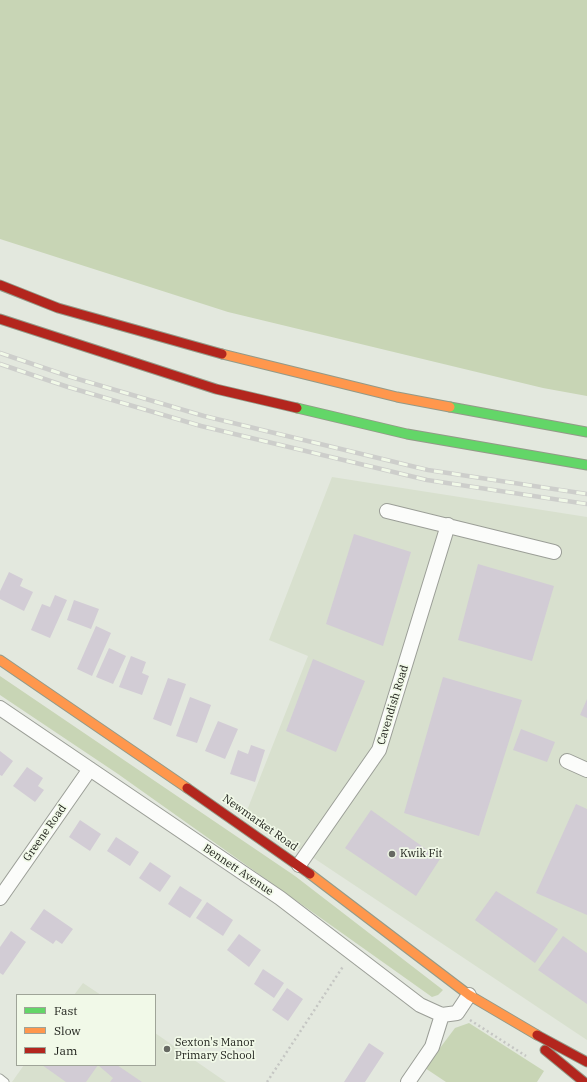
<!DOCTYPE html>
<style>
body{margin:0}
#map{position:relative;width:587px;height:1082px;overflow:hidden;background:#e3e8de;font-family:"IBM Plex Serif",serif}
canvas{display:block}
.legend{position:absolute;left:16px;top:994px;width:140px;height:72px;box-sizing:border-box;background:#f1f9e8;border:1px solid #9fa498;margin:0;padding:5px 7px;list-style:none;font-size:12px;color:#23251f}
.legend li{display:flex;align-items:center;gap:8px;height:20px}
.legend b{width:20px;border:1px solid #9fa498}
</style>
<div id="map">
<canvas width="587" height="1082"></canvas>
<ul class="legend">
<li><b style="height:5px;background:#63d668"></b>Fast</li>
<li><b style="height:5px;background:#ff974d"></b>Slow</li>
<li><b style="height:5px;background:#b3261e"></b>Jam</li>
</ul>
</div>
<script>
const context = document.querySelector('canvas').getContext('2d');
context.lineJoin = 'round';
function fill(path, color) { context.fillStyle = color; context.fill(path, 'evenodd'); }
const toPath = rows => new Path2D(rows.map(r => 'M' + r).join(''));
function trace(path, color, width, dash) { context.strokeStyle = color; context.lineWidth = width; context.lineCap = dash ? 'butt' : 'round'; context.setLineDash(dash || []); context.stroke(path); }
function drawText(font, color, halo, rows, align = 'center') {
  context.font = font + ' "IBM Plex Serif",serif'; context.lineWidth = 3.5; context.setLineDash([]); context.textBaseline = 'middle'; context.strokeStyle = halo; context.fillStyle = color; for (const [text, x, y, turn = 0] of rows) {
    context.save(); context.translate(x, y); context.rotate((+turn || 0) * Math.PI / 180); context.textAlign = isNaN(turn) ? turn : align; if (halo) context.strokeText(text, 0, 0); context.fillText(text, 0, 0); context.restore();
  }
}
fill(toPath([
 [332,477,587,517,587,1040,246,813,308,656,269,640],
 [83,983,101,995,74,995],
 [155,1033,226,1082,12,1082,24,1065,155,1065]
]), '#d8e0ce');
fill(toPath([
 [0,0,587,0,587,396,543,388,228,312,0,239],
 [0,676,295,876,443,990,438,995,432,997,118,774,0,695],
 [469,1023,544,1071,537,1082,446,1082,425,1068,455,1028]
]), '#c8d5b5');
fill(toPath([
 [354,534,411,552,383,646,326,624],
 [478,564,554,586,532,661,458,640],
 [9,572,23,579,20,586,33,592,24,611,0,599,0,591],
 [55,595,67,600,50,638,31,630,42,604,50,607],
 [74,600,99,609,91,629,67,620],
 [96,626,111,633,92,676,77,669],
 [109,648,126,656,113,684,96,677],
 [131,656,146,662,142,673,149,676,142,695,119,687],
 [313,659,365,681,336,752,286,731],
 [443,677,522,700,479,836,404,813],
 [168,678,186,684,171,726,153,719],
 [190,697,211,705,197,743,176,736],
 [587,699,587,718,580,715],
 [218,721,238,729,225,759,205,751],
 [521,729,555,742,547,762,513,750],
 [251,745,265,750,255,782,230,774,238,750,248,754],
 [0,751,13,761,2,776,0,775],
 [27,767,43,778,38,786,44,790,35,802,13,786],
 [576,804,587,809,587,915,536,893],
 [371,810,440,859,416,896,345,848],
 [80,820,101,834,90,851,69,837],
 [116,837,139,852,130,866,107,851],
 [150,862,171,876,160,892,139,878],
 [180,886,202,900,190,918,168,904],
 [496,891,558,929,535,963,475,920],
 [207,902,233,920,223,936,196,918],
 [44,909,73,929,62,944,56,940,53,944,30,929],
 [11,931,26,942,3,975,0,973,0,947],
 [239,934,261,950,249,967,227,950],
 [563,936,587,953,587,1004,538,970],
 [263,969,284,983,274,998,254,984],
 [287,988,303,999,288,1021,272,1010],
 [369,1043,384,1053,365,1082,344,1082],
 [42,1065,98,1065,86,1082,66,1082],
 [98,1065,117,1065,142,1082,110,1082,113,1078]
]), '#d2ccd5');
const lane = toPath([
 [0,1078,5,1082]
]);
const street = toPath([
 [387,511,554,552],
 [0,708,280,898,420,1005,442,1015,457,1013,469,995],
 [567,761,587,770],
 [299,865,379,750,448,525],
 [0,898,90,769],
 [408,1082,432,1047,442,1015]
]);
const fast = toPath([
 [450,407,587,432],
 [297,408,407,434,587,465]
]);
const slow = toPath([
 [222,354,397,397,450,407],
 [0,660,187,788],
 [310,874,469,995,537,1035]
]);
const jam = toPath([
 [0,285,58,308,222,354],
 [0,319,216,389,297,408],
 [187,788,310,874],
 [537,1035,587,1062],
 [545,1050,584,1082]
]);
trace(lane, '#9b9e97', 9);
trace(street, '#9b9e97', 16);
trace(fast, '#939a88', 11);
trace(slow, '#939a88', 11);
trace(jam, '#939a88', 11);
trace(toPath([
 [470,1020,526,1056],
 [267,1082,344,965]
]), '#c5c6c3', 2.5, [2, 3]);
trace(lane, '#fbfcfa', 7);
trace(street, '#fbfcfa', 14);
trace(fast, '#63d668', 9);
trace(slow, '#ff974d', 9);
trace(jam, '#b3261e', 9);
const rail = toPath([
 [0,353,71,377,204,416,428,470,587,494],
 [0,364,68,387,201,426,427,480,587,504]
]);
trace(rail, '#cdcecb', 4.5);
trace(rail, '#f1f9e8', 3, [9]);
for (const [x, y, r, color] of [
 [392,854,4,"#666962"],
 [167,1049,4,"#666962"]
]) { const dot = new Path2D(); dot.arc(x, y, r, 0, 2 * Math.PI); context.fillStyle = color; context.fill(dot); trace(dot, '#f1f9e8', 1.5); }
drawText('11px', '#23251f', '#f1f9e8', [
 ["Cavendish Road",393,705,-73],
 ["Newmarket Road",260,823,35],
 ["Greene Road",45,833,-55],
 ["Bennett Avenue",238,870,34]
]);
drawText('11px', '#23251f', '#f1f9e8', [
 ["Kwik Fit",400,854],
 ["Sexton's Manor",175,1043],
 ["Primary School",175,1056]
], 'left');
</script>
